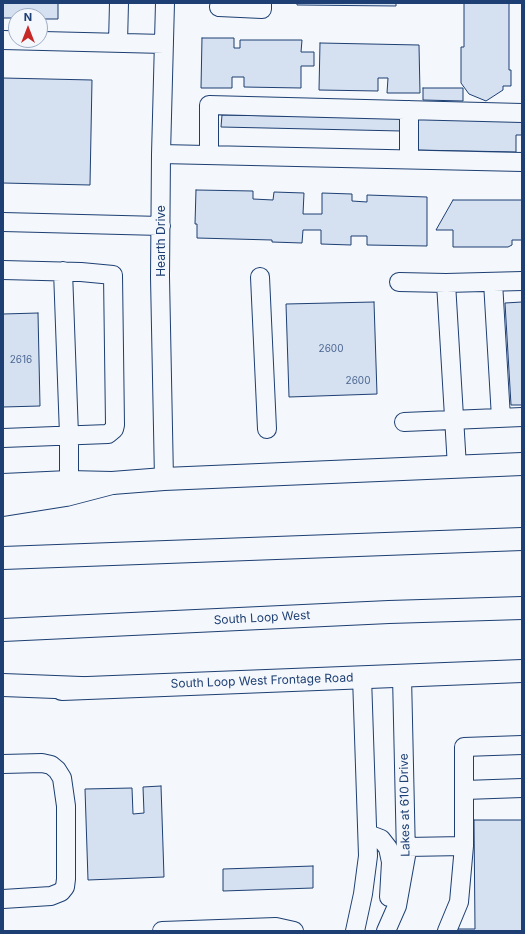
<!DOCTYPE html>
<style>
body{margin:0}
#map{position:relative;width:525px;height:934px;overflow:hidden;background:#f4f7fb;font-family:Inter,sans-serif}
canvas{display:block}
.frame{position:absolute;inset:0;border:4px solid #1d3f73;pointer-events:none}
.north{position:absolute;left:8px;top:8px;width:40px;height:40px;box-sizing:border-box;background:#f4f7fb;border:1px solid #9eadc5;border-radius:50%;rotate:0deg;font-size:11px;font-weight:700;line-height:16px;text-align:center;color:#1d3f73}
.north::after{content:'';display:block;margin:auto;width:14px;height:18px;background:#c62828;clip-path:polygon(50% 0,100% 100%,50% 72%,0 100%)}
</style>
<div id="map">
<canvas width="525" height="934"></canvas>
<div class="frame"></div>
<div class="north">N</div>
</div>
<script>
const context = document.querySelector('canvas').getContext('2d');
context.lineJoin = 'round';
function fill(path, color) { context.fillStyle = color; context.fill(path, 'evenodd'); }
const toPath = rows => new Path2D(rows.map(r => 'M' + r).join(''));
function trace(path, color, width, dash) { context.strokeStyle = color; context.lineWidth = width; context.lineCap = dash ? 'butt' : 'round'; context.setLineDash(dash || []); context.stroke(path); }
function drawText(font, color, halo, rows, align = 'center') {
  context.font = font + ' Inter,sans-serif'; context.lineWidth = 3; context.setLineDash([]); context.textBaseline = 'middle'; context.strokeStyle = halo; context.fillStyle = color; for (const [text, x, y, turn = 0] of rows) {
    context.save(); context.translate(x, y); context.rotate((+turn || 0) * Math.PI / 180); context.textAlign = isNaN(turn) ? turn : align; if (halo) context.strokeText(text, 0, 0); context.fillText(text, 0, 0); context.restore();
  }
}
const building = toPath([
 [3,3,58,3,58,19,40,19,40,16,16,16,16,18,3,18,3,3],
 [297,3,396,3,396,6,297,5,297,3],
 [464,3,509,3,509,70,511,70,511,86,503,86,503,90,486,101,469,94,461,83,461,47,464,47,464,3],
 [202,38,234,38,234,48,240,48,240,40,302,40,301,52,314,52,314,66,301,66,301,88,244,87,244,77,232,77,232,88,201,88,202,38],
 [320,43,419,45,420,93,387,93,388,78,378,78,378,91,319,90,320,43],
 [3,78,92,80,90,185,3,183,3,78],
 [423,88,463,88,463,101,423,100,423,88],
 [222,115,401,118,401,131,221,127,222,115],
 [416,119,522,121,522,135,516,135,516,152,415,150,416,119],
 [196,190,253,191,253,199,273,200,274,192,304,193,303,214,322,214,322,193,352,194,352,201,367,202,367,195,427,197,427,246,367,245,367,236,351,236,351,245,321,244,321,230,303,230,302,243,272,242,272,240,197,238,197,224,195,224,196,190],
 [453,200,522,200,522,240,512,240,512,245,508,247,453,247,453,230,436,230,453,200],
 [374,302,377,394,289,397,286,304,374,302],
 [522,302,522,405,511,405,505,303,522,302],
 [38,313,40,406,3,407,3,314,38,313],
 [161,786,164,877,88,880,85,789,132,788,133,814,144,813,143,787,161,786],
 [474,820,522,820,522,931,455,931,455,929,475,929,474,820],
 [313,866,313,888,223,891,223,869,313,866]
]);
fill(building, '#d5e0f0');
trace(building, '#1d3f73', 1);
const minor = toPath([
 [220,3,219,7,262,9,262,3],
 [3,40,164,44],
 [118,43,119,3],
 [161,154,522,162],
 [209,154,209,105,522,113],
 [409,159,409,110],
 [3,222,161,226],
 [3,270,81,272,113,275,115,425,114,429,108,434,3,438],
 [63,271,69,435,69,482],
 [260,277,267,429],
 [399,282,446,283,522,281],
 [493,282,501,418],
 [446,283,457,467],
 [404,422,522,417],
 [164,479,160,277,161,154,165,3],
 [3,764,42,763,51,765,57,770,62,778,66,806,66,879,65,887,61,892,51,896,3,899],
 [465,790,522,788],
 [368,834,381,839,388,848,391,862,389,897],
 [406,847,464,846,464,747,522,745],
 [162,931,276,927,294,931],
 [355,931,363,894,368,856,362,677],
 [386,931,397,906,406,856,402,676],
 [447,931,459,902,464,846]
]);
const major = toPath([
 [3,485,69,482,112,483,164,479,522,464],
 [62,689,522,671]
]);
const highway = toPath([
 [3,505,66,495,112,483],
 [3,558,522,539],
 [3,630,389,612,522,608],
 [3,685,81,688]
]);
trace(minor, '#1d3f73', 20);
trace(major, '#1d3f73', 24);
trace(highway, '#1d3f73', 24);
trace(minor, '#f4f7fb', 18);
trace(major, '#f4f7fb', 22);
trace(highway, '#f4f7fb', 22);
drawText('10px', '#4b6792', null, [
 ["2600",331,349],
 ["2616",21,360],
 ["2600",358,381]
]);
drawText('12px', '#1d3f73', '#f4f7fb', [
 ["Hearth Drive",161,241,-90],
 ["South Loop West",262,618,-3],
 ["South Loop West Frontage Road",262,681,-2],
 ["Lakes at 610 Drive",405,805,-91]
]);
</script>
